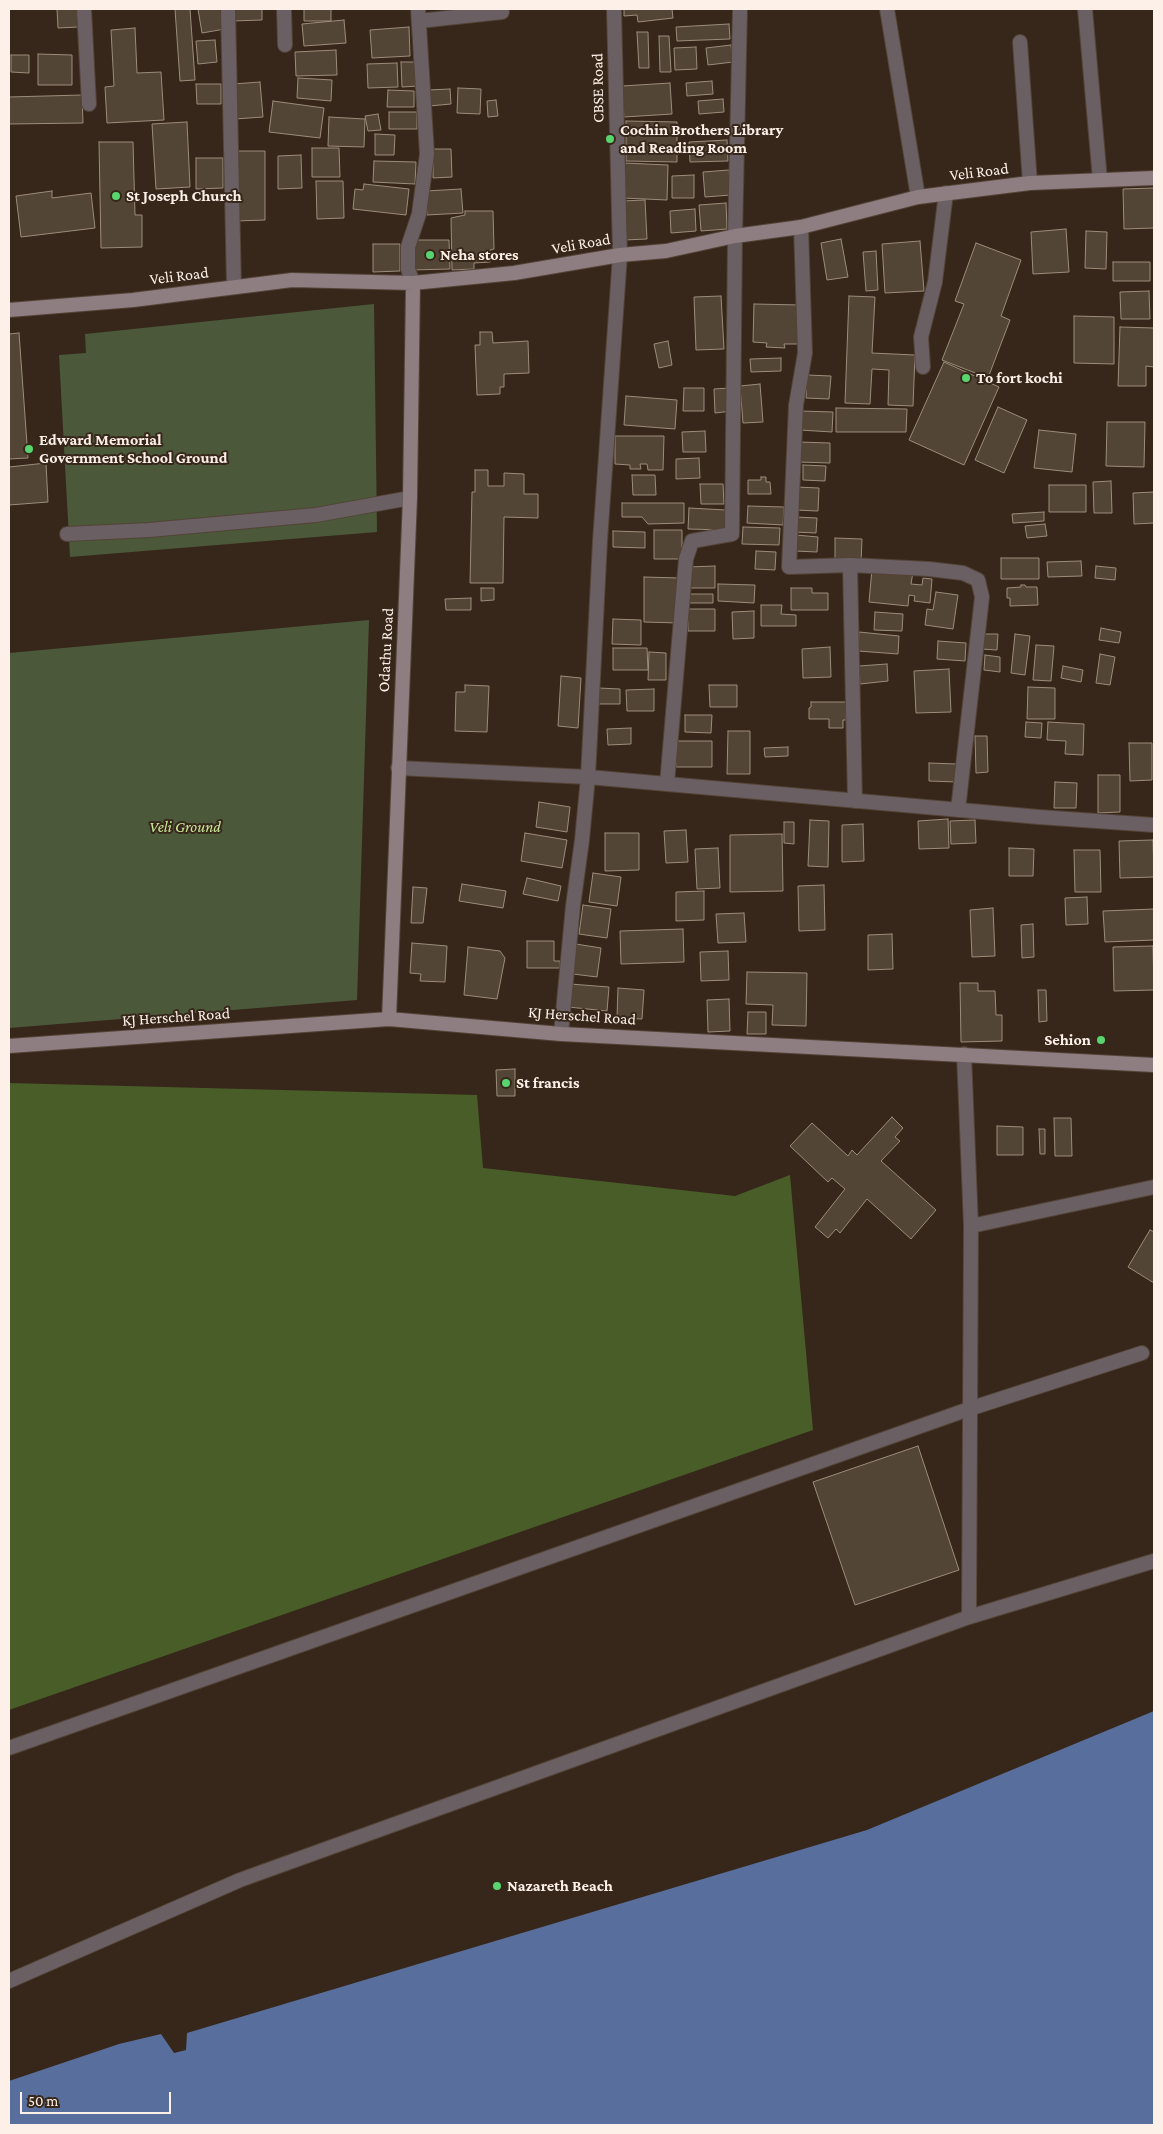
<!DOCTYPE html>
<style>
body{margin:0}
#map{position:relative;width:1163px;height:2134px;overflow:hidden;background:#37271a;font-family:"Crimson Pro",serif}
canvas{display:block}
.frame{position:absolute;inset:0;border:10px solid #fcf0e8;pointer-events:none}
.scale{position:absolute;left:20px;top:2092px;width:151px;height:22px;box-sizing:border-box;border:2px solid #fcf0e8;border-top:0;padding-left:6px;font-size:15px;line-height:18px;white-space:nowrap;color:#fcf0e8;-webkit-text-stroke:4px #37271a;paint-order:stroke}
</style>
<div id="map">
<canvas width="1163" height="2134"></canvas>
<div class="frame"></div>
<div class="scale">50 m</div>
</div>
<script>
const context = document.querySelector('canvas').getContext('2d');
context.lineJoin = 'round';
function fill(path, color) { context.fillStyle = color; context.fill(path, 'evenodd'); }
const toPath = rows => new Path2D(rows.map(r => 'M' + r).join(''));
function trace(path, color, width, dash) { context.strokeStyle = color; context.lineWidth = width; context.lineCap = dash ? 'butt' : 'round'; context.setLineDash(dash || []); context.stroke(path); }
function drawText(font, color, halo, rows, align = 'center') {
  context.font = font + ' "Crimson Pro",serif'; context.lineWidth = 4; context.setLineDash([]); context.textBaseline = 'middle'; context.strokeStyle = halo; context.fillStyle = color; for (const [text, x, y, turn = 0] of rows) {
    context.save(); context.translate(x, y); context.rotate((+turn || 0) * Math.PI / 180); context.textAlign = isNaN(turn) ? turn : align; if (halo) context.strokeText(text, 0, 0); context.fillText(text, 0, 0); context.restore();
  }
}
fill(toPath([
 [374,304,377,532,70,557,59,355,86,353,85,334],
 [369,620,357,1000,9,1028,9,653]
]), '#4b583a');
fill(toPath([
 [9,1083,477,1095,483,1168,735,1196,790,1175,813,1430,9,1710]
]), '#495d29');
fill(toPath([
 [1154,1711,1154,2125,9,2125,9,2081,119,2044,161,2034,174,2053,186,2050,187,2033,867,1830]
]), '#586f9e');
const building = toPath([
 [57,9,77,9,78,27,58,28,57,9],
 [175,9,190,9,195,80,180,81,175,9],
 [198,9,222,9,225,29,202,33,198,9],
 [231,9,262,9,262,20,232,21,231,9],
 [304,9,331,9,331,21,304,21,304,9],
 [624,9,672,9,673,18,638,22,637,15,624,16,624,9],
 [344,20,346,43,304,46,302,24,344,20],
 [729,24,730,39,677,41,676,27,729,24],
 [409,27,410,56,372,58,370,30,409,27],
 [135,28,137,73,161,72,164,120,107,123,105,87,114,86,111,30,135,28],
 [637,32,648,32,649,68,639,68,637,32],
 [659,36,669,36,671,72,660,72,659,36],
 [215,40,217,62,198,64,196,41,215,40],
 [731,45,733,62,708,65,706,48,731,45],
 [696,47,697,69,675,70,674,48,696,47],
 [336,50,337,75,296,76,295,52,336,50],
 [38,54,72,55,72,85,38,85,38,54],
 [11,55,29,55,29,73,11,72,11,55],
 [401,62,418,62,419,86,402,87,401,62],
 [397,63,398,87,368,88,367,64,397,63],
 [298,78,332,80,331,101,297,98,298,78],
 [712,81,713,94,687,96,686,83,712,81],
 [260,82,263,117,235,119,233,84,260,82],
 [670,83,672,114,624,117,622,86,670,83],
 [196,84,221,84,221,104,197,104,196,84],
 [458,88,481,89,480,114,457,113,458,88],
 [450,89,451,104,429,106,428,90,450,89],
 [388,90,414,91,414,107,387,107,388,90],
 [82,95,83,123,9,124,9,97,82,95],
 [723,99,724,112,699,114,698,101,723,99],
 [496,100,498,116,488,117,487,101,496,100],
 [273,101,324,108,320,138,269,132,273,101],
 [389,112,417,112,417,129,389,129,389,112],
 [378,114,381,130,368,131,365,116,378,114],
 [329,117,365,119,364,147,328,146,329,117],
 [626,121,677,122,677,162,626,161,626,121],
 [187,122,190,187,156,189,152,124,187,122],
 [375,134,395,135,394,155,375,155,375,134],
 [727,140,728,161,690,162,689,142,727,140],
 [99,142,133,142,135,215,142,215,142,247,101,248,99,142],
 [312,148,339,148,340,177,312,177,312,148],
 [433,149,451,149,452,177,433,178,433,149],
 [235,151,265,151,265,220,236,221,235,151],
 [301,155,302,188,278,189,278,156,301,155],
 [196,158,223,158,223,188,196,189,196,158],
 [374,161,416,162,415,184,373,182,374,161],
 [624,163,668,165,667,200,623,198,624,163],
 [729,170,731,195,705,197,703,172,729,170],
 [694,175,694,198,672,198,672,176,694,175],
 [316,181,343,181,344,218,317,219,316,181],
 [364,184,409,189,406,215,353,209,355,189,363,190,364,184],
 [1154,188,1154,228,1124,229,1123,189,1154,188],
 [461,189,463,213,427,215,426,191,461,189],
 [52,191,52,198,91,193,95,228,21,237,16,196,52,191],
 [645,200,647,239,624,240,622,201,645,200],
 [726,203,727,229,701,231,699,205,726,203],
 [695,209,696,231,671,233,670,211,695,209],
 [465,211,493,211,494,249,490,250,490,262,474,263,474,269,452,270,451,218,465,215,465,211],
 [1066,229,1069,272,1033,274,1031,232,1066,229],
 [1086,231,1107,232,1106,269,1085,268,1086,231],
 [841,239,848,277,827,280,821,243,841,239],
 [411,240,449,240,450,269,412,270,411,240],
 [920,241,924,291,885,293,882,244,920,241],
 [976,243,1021,260,1001,316,1010,320,988,378,942,360,964,304,955,301,976,243],
 [373,244,400,244,400,271,373,272,373,244],
 [876,251,878,290,866,291,863,252,876,251],
 [1113,262,1150,262,1150,281,1113,281,1113,262],
 [1149,291,1150,319,1121,319,1120,292,1149,291],
 [721,296,724,349,696,350,694,297,721,296],
 [849,296,875,297,872,353,915,355,913,406,888,405,889,370,872,369,870,404,845,403,849,296],
 [754,304,801,305,800,344,784,344,785,348,766,347,767,343,753,342,754,304],
 [1074,316,1114,317,1114,364,1074,363,1074,316],
 [1120,327,1154,328,1154,367,1146,366,1146,386,1118,386,1120,327],
 [480,332,492,332,493,343,528,341,529,373,504,374,504,387,500,387,500,394,477,395,475,345,480,345,480,332],
 [19,333,28,458,9,459,9,334,19,333],
 [668,341,672,365,659,368,654,344,668,341],
 [781,358,781,371,751,372,750,359,781,358],
 [944,362,999,387,964,465,909,440,944,362],
 [807,375,831,376,829,399,806,398,807,375],
 [760,384,763,422,743,423,740,386,760,384],
 [684,388,704,388,704,411,683,411,684,388],
 [730,388,732,411,715,413,714,389,730,388],
 [626,396,677,400,675,429,624,425,626,396],
 [998,407,1027,420,1004,473,975,460,998,407],
 [836,408,907,409,906,432,836,432,836,408],
 [801,411,833,412,832,432,800,430,801,411],
 [1107,422,1145,422,1144,467,1106,466,1107,422],
 [1039,430,1076,434,1072,472,1034,468,1039,430],
 [705,431,706,452,683,452,682,432,705,431],
 [615,436,664,436,663,470,648,470,647,464,640,464,641,469,630,469,630,465,615,464,615,436],
 [799,442,830,443,830,463,798,462,799,442],
 [699,458,700,478,676,479,676,459,699,458],
 [46,463,48,502,9,505,9,467,46,463],
 [803,465,826,466,825,481,803,480,803,465],
 [475,470,488,470,488,486,504,486,504,473,524,474,524,494,538,494,538,518,504,517,503,583,470,583,472,492,475,492,475,470],
 [632,475,655,475,656,495,633,495,632,475],
 [761,477,766,477,766,482,770,482,771,494,748,494,748,480,761,480,761,477],
 [1111,481,1112,513,1094,513,1093,482,1111,481],
 [700,484,723,484,724,504,701,504,700,484],
 [1049,485,1086,485,1086,512,1049,512,1049,485],
 [796,487,819,488,818,511,794,510,796,487],
 [1154,492,1154,523,1134,524,1133,493,1154,492],
 [622,503,684,503,684,523,648,524,642,517,622,517,622,503],
 [748,506,784,507,783,525,747,523,748,506],
 [689,508,726,510,726,530,688,529,689,508],
 [1044,512,1044,521,1013,523,1012,514,1044,512],
 [795,517,817,518,816,533,794,532,795,517],
 [1045,524,1047,536,1027,538,1025,526,1045,524],
 [743,527,780,528,779,545,742,544,743,527],
 [654,530,682,530,682,559,654,559,654,530],
 [613,531,645,532,645,548,613,547,613,531],
 [796,535,818,537,817,552,795,551,796,535],
 [835,538,862,539,861,562,835,561,835,538],
 [756,551,776,552,775,570,755,569,756,551],
 [1001,558,1039,558,1039,579,1001,579,1001,558],
 [1081,561,1082,576,1048,577,1047,562,1081,561],
 [715,566,715,588,687,588,688,567,715,566],
 [1096,566,1116,568,1115,580,1095,578,1096,566],
 [872,569,913,572,911,584,922,585,923,578,932,579,930,603,914,601,915,596,909,595,908,606,869,602,872,569],
 [644,577,680,578,679,623,644,622,644,577],
 [718,584,755,585,754,603,718,601,718,584],
 [1021,585,1025,585,1026,587,1037,587,1038,605,1010,606,1010,598,1007,598,1007,588,1021,587,1021,585],
 [481,588,494,588,494,600,481,601,481,588],
 [791,588,812,588,812,593,828,593,828,610,791,610,791,588],
 [936,592,958,595,953,629,925,625,927,609,933,610,936,592],
 [689,594,713,594,713,603,689,603,689,594],
 [471,598,471,610,446,610,445,599,471,598],
 [761,605,782,605,781,614,796,615,796,626,761,626,761,605],
 [688,609,715,609,715,631,688,631,688,609],
 [754,611,754,638,733,639,732,612,754,611],
 [875,612,903,614,902,631,874,630,875,612],
 [613,619,641,620,641,645,612,644,613,619],
 [1101,628,1121,632,1119,643,1099,640,1101,628],
 [859,632,899,636,898,654,858,651,859,632],
 [983,634,998,634,997,650,981,649,983,634],
 [1015,634,1030,636,1025,675,1011,673,1015,634],
 [938,641,966,643,965,661,937,659,938,641],
 [1036,645,1054,646,1051,681,1033,680,1036,645],
 [830,647,831,677,803,678,802,649,830,647],
 [613,648,647,648,648,670,613,670,613,648],
 [649,652,666,653,666,680,648,680,649,652],
 [1100,654,1115,657,1110,685,1096,683,1100,654],
 [985,655,1000,657,1000,672,984,670,985,655],
 [887,664,888,681,860,684,859,666,887,664],
 [1063,666,1083,670,1081,682,1061,678,1063,666],
 [949,669,951,712,916,713,914,671,949,669],
 [561,676,581,678,578,728,558,726,561,676],
 [465,685,489,686,487,732,455,731,456,692,465,692,465,685],
 [709,685,737,685,737,707,710,707,709,685],
 [1028,687,1055,688,1055,719,1027,719,1028,687],
 [598,688,620,689,620,704,597,704,598,688],
 [654,689,654,711,627,711,626,690,654,689],
 [811,702,846,702,846,720,843,720,843,728,829,728,829,719,809,719,809,708,811,707,811,702],
 [685,715,712,715,711,733,685,732,685,715],
 [1026,722,1042,723,1041,738,1025,737,1026,722],
 [1048,722,1084,724,1083,755,1065,754,1066,741,1047,740,1048,722],
 [631,728,631,744,608,745,607,729,631,728],
 [728,731,750,731,750,774,727,774,728,731],
 [975,736,987,736,988,772,976,773,975,736],
 [676,741,712,741,712,767,676,767,676,741],
 [1129,743,1152,743,1152,780,1130,781,1129,743],
 [788,747,788,756,765,757,764,748,788,747],
 [929,763,957,764,957,782,929,781,929,763],
 [1098,775,1120,775,1120,812,1098,813,1098,775],
 [1055,782,1077,783,1076,808,1054,808,1055,782],
 [539,802,570,807,567,832,536,827,539,802],
 [948,819,949,848,919,849,918,821,948,819],
 [810,820,829,821,828,867,808,866,810,820],
 [975,820,976,843,951,844,950,821,975,820],
 [784,822,794,822,794,844,784,843,784,822],
 [863,824,864,861,842,862,842,825,863,824],
 [686,830,688,862,666,863,664,831,686,830],
 [525,833,567,840,562,868,521,861,525,833],
 [605,833,639,833,639,870,605,871,605,833],
 [782,834,783,891,730,892,730,835,782,834],
 [1153,840,1154,877,1120,878,1119,841,1153,840],
 [718,848,720,888,697,889,695,849,718,848],
 [1009,848,1034,849,1033,876,1009,876,1009,848],
 [1074,850,1100,850,1101,892,1075,892,1074,850],
 [593,873,621,877,617,906,589,902,593,873],
 [527,878,561,886,558,901,523,894,527,878],
 [462,884,506,891,503,908,459,901,462,884],
 [824,885,825,930,799,931,798,886,824,885],
 [413,887,427,888,423,923,411,923,413,887],
 [704,891,704,920,676,921,676,892,704,891],
 [1087,897,1088,924,1066,925,1065,898,1087,897],
 [583,905,611,909,607,938,579,934,583,905],
 [993,908,995,956,972,957,970,910,993,908],
 [1154,909,1154,940,1105,942,1103,911,1154,909],
 [744,913,746,942,718,943,716,914,744,913],
 [1033,924,1034,957,1022,958,1021,925,1033,924],
 [683,929,684,962,621,964,620,931,683,929],
 [892,934,893,969,868,970,868,935,892,934],
 [527,941,554,941,554,961,560,961,560,968,527,968,527,941],
 [412,943,447,946,445,982,420,981,421,974,410,973,412,943],
 [576,944,601,948,597,977,573,974,576,944],
 [1153,946,1154,990,1114,991,1113,947,1153,946],
 [468,947,500,951,505,958,497,999,464,995,468,947],
 [728,951,729,980,701,981,700,952,728,951],
 [747,972,807,973,806,1026,772,1025,773,1005,746,1004,747,972],
 [960,983,978,983,978,991,995,991,996,1015,1002,1015,1002,1041,961,1042,960,983],
 [570,984,609,987,607,1011,568,1007,570,984],
 [618,988,644,990,642,1019,617,1018,618,988],
 [1038,990,1046,990,1047,1021,1039,1022,1038,990],
 [729,999,730,1031,708,1032,707,1000,729,999],
 [748,1012,766,1012,766,1034,747,1034,748,1012],
 [515,1069,515,1096,497,1096,496,1070,515,1069],
 [892,1117,903,1128,895,1137,900,1141,881,1161,936,1210,911,1239,867,1199,840,1233,836,1229,828,1238,815,1227,845,1189,832,1178,828,1182,790,1146,812,1123,848,1156,852,1150,857,1155,892,1117],
 [1054,1118,1071,1118,1072,1156,1055,1156,1054,1118],
 [997,1126,1023,1127,1023,1155,997,1155,997,1126],
 [1039,1129,1045,1129,1045,1154,1040,1154,1039,1129],
 [1150,1230,1154,1232,1154,1283,1128,1267,1150,1230],
 [918,1446,959,1570,855,1605,813,1482,918,1446]
]);
fill(building, '#534535');
trace(building, '#9c8c7a', 1);
const minor = toPath([
 [84,9,89,104],
 [228,9,234,287],
 [284,9,285,45],
 [887,9,918,197],
 [1085,9,1100,180],
 [419,21,502,12],
 [1020,42,1030,183],
 [801,227,805,353,796,405,789,567,850,565,929,569,963,573,978,580,982,597,958,810],
 [413,283,408,269,408,247,419,214,427,154,418,9],
 [923,367,921,337,935,282,946,193],
 [67,534,149,530,316,515,410,498],
 [850,565,855,801],
 [398,768,588,777,1039,817,1154,825],
 [667,784,686,559,692,541,732,534,735,236,740,9],
 [561,1034,573,906,582,840,588,777,600,541,620,255,614,9],
 [964,1054,971,1226,969,1617],
 [971,1226,1154,1187],
 [9,1748,969,1409,1142,1353],
 [9,1981,240,1880,969,1617,1154,1561]
]);
const secondary = toPath([
 [9,310,133,300,292,280,413,283,514,273,620,255,666,251,735,236,801,227,918,197,1030,183,1154,178],
 [389,1019,410,498,413,283],
 [9,1046,389,1019,561,1034,1154,1065]
]);
trace(minor, '#534337', 16);
trace(secondary, '#534337', 16);
trace(minor, '#6a5f62', 14);
trace(secondary, '#8e7d81', 14);
for (const [x, y, r, color] of [
 [610,139,5,"#59d56f"],
 [116,196,5,"#59d56f"],
 [430,255,5,"#59d56f"],
 [966,378,5,"#59d56f"],
 [29,449,5,"#59d56f"],
 [1101,1040,5,"#59d56f"],
 [506,1083,5,"#59d56f"],
 [497,1886,5,"#59d56f"]
]) { const dot = new Path2D(); dot.arc(x, y, r, 0, 2 * Math.PI); context.fillStyle = color; context.fill(dot); trace(dot, '#37271a', 2); }
drawText('16px', '#fcf0e8', '#37271a', [
 ["CBSE Road",598,88,-91],
 ["Veli Road",979,172,-7],
 ["Veli Road",581,244,-10],
 ["Veli Road",179,276,-7],
 ["Odathu Road",386,650,-87],
 ["KJ Herschel Road",582,1016,4],
 ["KJ Herschel Road",176,1017,-4]
]);
drawText('bold 16px', '#fcf0e8', '#37271a', [
 ["Cochin Brothers Library",620,130],
 ["and Reading Room",620,148],
 ["St Joseph Church",126,196],
 ["Neha stores",440,255],
 ["To fort kochi",976,378],
 ["Edward Memorial",39,440],
 ["Government School Ground",39,458],
 ["Sehion",1091,1040,"right"],
 ["St francis",516,1083],
 ["Nazareth Beach",507,1886]
], 'left');
drawText('italic 16px', '#c9e999', '#37271a', [
 ["Veli Ground",185,827]
]);
</script>
